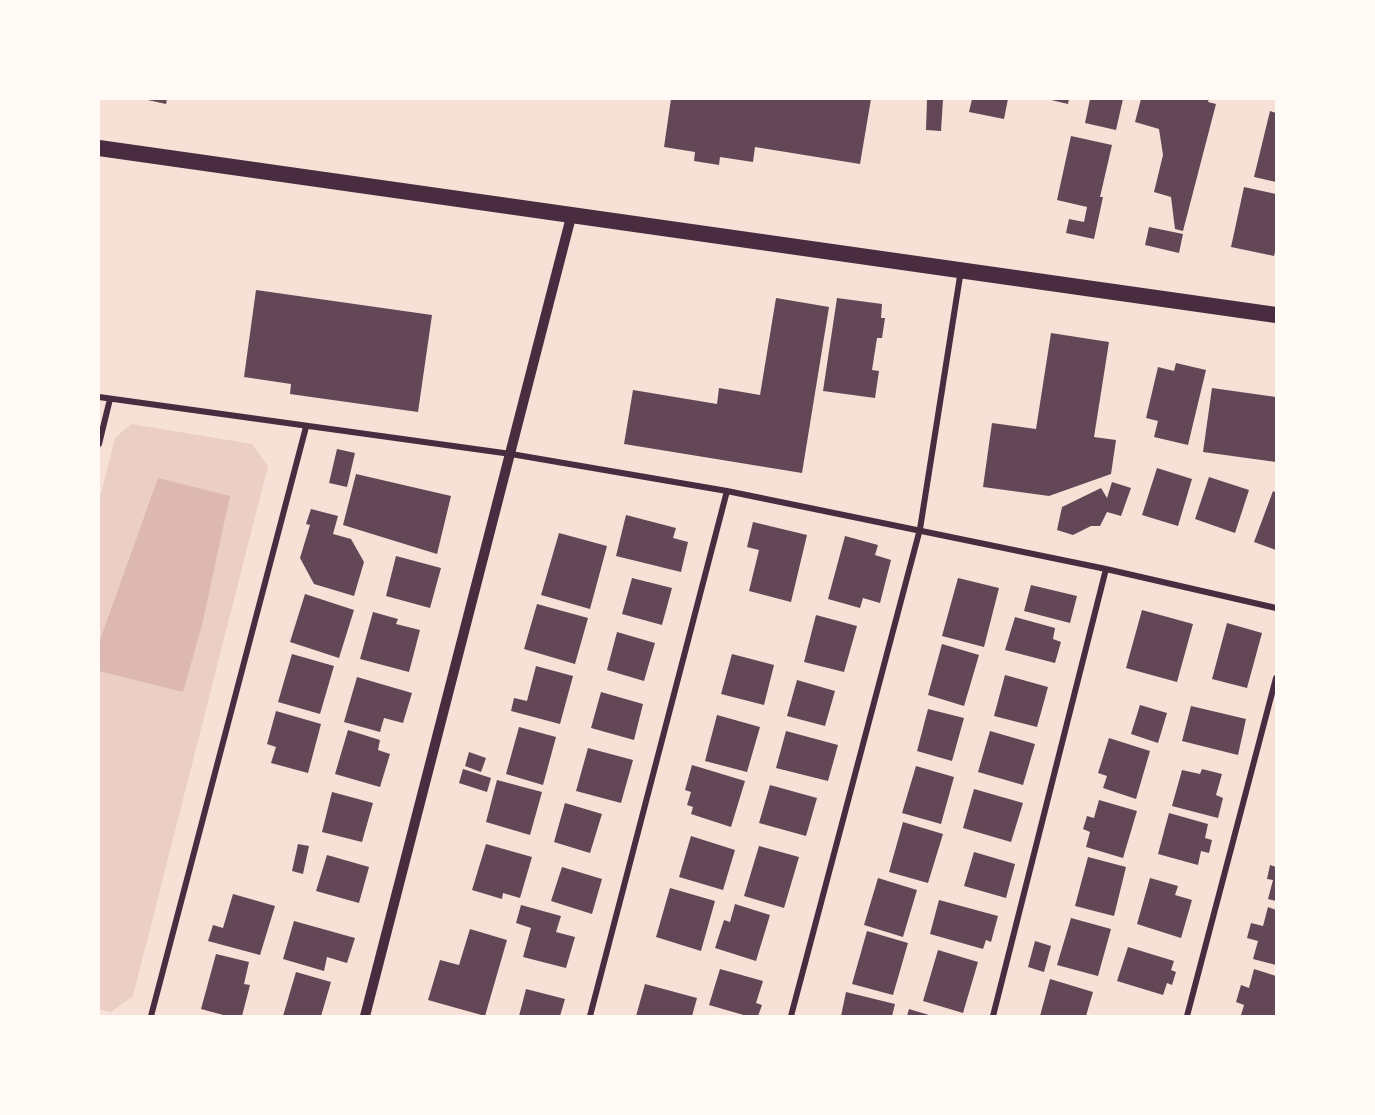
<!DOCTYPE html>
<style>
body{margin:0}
#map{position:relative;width:1375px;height:1115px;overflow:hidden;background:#f7e1d7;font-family:Jost,sans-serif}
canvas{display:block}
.frame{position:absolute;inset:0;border:100px solid #fffaf5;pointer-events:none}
</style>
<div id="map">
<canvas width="1375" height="1115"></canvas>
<div class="frame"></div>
</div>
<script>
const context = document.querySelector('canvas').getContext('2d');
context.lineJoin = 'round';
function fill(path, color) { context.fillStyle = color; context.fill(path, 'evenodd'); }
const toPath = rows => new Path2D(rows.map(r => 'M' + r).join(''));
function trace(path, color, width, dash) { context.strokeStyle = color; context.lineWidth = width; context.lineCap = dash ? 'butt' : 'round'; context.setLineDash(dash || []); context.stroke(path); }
fill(toPath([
 [131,424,252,444,268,466,133,996,111,1012,99,1009,99,501,115,438]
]), '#ebcfc5');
fill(toPath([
 [158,478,230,496,202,625,183,692,99,671,99,643]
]), '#dcb8b0');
fill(toPath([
 [143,99,167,99,166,104],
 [671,99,871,99,860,164,755,147,753,162,720,157,719,165,694,161,695,152,664,147],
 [927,99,943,99,941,131,926,130],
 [972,99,1008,99,1004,119,969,112],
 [1047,99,1069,99,1068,104],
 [1090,99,1123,99,1116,130,1085,123],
 [1141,99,1209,99,1208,102,1216,104,1183,231,1175,229,1171,197,1154,192,1163,155,1159,129,1135,122],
 [1270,111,1276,113,1276,182,1254,177],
 [1071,136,1112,145,1100,197,1103,197,1094,239,1066,233,1069,219,1084,222,1087,207,1057,200],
 [1244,187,1276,194,1276,248,1274,256,1231,247],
 [1149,227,1183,234,1179,253,1145,245],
 [256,290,432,315,418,412,290,394,291,384,244,377],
 [776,298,829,307,802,473,624,444,633,390,717,404,719,388,760,395],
 [837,298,882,304,881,318,885,318,882,338,877,338,872,370,879,371,875,398,823,391],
 [1051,333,1109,342,1094,437,1116,440,1111,474,1049,496,983,487,992,423,1036,429],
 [1176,363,1206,370,1188,445,1154,437,1158,421,1146,418,1158,367,1174,371],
 [1212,388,1276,397,1276,462,1203,452],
 [337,449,355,453,347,487,329,483],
 [1157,468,1192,479,1178,526,1142,515],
 [356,474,451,496,437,554,343,525],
 [1209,477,1249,490,1235,533,1195,519],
 [1112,482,1131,488,1121,516,1107,512,1100,526,1091,526,1073,535,1057,530,1062,507,1101,488,1107,498],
 [1273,491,1276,493,1276,550,1254,542],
 [311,509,338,516,333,534,351,539,364,562,354,596,314,584,300,558,310,525,306,524],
 [626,515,676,528,673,538,688,542,681,572,616,556],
 [753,522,807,535,791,602,749,591,759,550,747,547],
 [559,533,607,546,590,609,541,595],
 [845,536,878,545,875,555,891,560,880,603,863,598,860,608,828,599],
 [396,556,441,568,430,608,386,596],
 [632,578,672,588,662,625,622,614],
 [958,578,999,588,984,647,942,636],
 [1031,585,1077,596,1070,623,1024,611],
 [305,594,354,610,339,658,290,642],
 [537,604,588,618,575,664,524,649],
 [1142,610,1193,624,1177,682,1126,668],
 [373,612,398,619,396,624,420,630,409,672,360,659],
 [816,615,857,626,844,672,804,662],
 [1015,617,1055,628,1053,639,1061,642,1055,663,1005,650],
 [1227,623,1262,633,1247,688,1212,679],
 [617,632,655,643,644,681,607,670],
 [942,644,979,655,964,706,928,695],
 [292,654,334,666,320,714,278,702],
 [732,654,774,665,764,705,721,694],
 [536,666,573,676,560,724,511,711,514,698,527,701],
 [1005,675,1048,687,1037,727,994,716],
 [357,677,412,693,403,723,384,718,380,732,344,722],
 [797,680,835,691,825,726,787,716],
 [601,692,643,704,634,740,591,728],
 [1140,705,1167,713,1158,743,1131,734],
 [1191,706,1246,719,1238,755,1182,741],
 [928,709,964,718,952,761,917,751],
 [276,711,321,724,308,773,271,763,276,747,267,744],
 [717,715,760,727,747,772,705,761],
 [519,727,556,737,543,785,506,774],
 [348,730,380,740,378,750,390,754,380,787,335,774],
 [786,731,838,745,828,781,776,768],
 [990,731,1035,744,1023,785,978,772],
 [1109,738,1150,751,1136,799,1103,788,1107,776,1098,773],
 [588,748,633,760,621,803,576,791],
 [469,752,486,758,481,772,465,766],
 [692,765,745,781,731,827,691,814,693,807,687,805,691,792,685,790],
 [916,766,954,777,941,824,902,813],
 [463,769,491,778,487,792,459,783],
 [1202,769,1222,774,1216,795,1223,798,1218,818,1172,806,1182,770,1200,774],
 [497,780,542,792,530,835,486,822],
 [770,785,817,798,806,836,759,823],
 [974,789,1023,803,1011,842,963,828],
 [332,792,373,803,362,842,322,832],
 [1099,800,1137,811,1123,858,1086,847,1090,832,1083,829,1087,816,1094,818],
 [565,803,602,814,590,853,554,842],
 [1169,813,1208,824,1205,838,1212,840,1209,853,1201,851,1198,865,1158,854],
 [903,822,943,834,928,883,889,872],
 [691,836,735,850,723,890,679,877],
 [298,844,309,846,303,874,292,871],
 [486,844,532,857,520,898,503,893,502,899,472,890],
 [759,846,799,857,784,908,744,896],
 [974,852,1015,864,1006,898,964,886],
 [327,855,369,867,359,903,316,891],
 [1088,857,1126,867,1114,916,1075,906],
 [1270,865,1276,867,1276,901,1268,899,1273,880,1267,879],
 [562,867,602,879,592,914,551,901],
 [878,878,917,890,903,937,864,925],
 [1150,878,1178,886,1175,895,1192,900,1181,938,1137,924],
 [670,888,715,901,701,951,656,937],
 [233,894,275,906,260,955,208,941,213,925,223,928],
 [939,900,998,916,991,942,986,940,983,949,930,934],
 [735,904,770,915,756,961,715,948,724,920,730,922],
 [521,905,561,916,556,932,575,937,566,968,523,957,531,928,516,923],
 [1268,907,1276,910,1276,965,1253,959,1258,941,1247,938,1251,923,1263,926],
 [1071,918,1111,929,1098,976,1057,965],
 [294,921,355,938,347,963,327,957,324,971,283,959],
 [470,929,507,940,485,1016,428,1000,440,960,459,965],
 [867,931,908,943,893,995,852,984],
 [1035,941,1051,946,1044,972,1028,967],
 [1128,947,1174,961,1171,970,1176,972,1172,985,1167,983,1163,995,1117,981],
 [938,950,978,962,963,1013,923,1001],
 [216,954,249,962,244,984,250,985,242,1016,227,1016,201,1009],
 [720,969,763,981,756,1003,762,1005,758,1016,747,1016,709,1005],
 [1254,969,1276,976,1276,1016,1241,1015,1244,1005,1236,1002,1241,985,1249,988],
 [296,972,331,982,321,1016,283,1016],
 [1050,979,1093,992,1086,1016,1040,1016],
 [645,984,697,998,692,1016,636,1016],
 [526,989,565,999,560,1016,519,1016],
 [846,992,895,1004,892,1016,841,1016],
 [909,1009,929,1015,929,1016,907,1016]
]), '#644757');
trace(toPath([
 [99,397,511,454,727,491,1106,569,1276,608],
 [99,444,110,399],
 [151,1016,306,427],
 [590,1016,727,491],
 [791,1016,920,529,961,270],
 [993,1016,1106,569],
 [1187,1016,1276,678]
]), '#4a2c40', 6);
trace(toPath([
 [365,1016,571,217]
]), '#4a2c40', 10);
trace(toPath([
 [99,148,1276,315]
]), '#4a2c40', 16);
</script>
